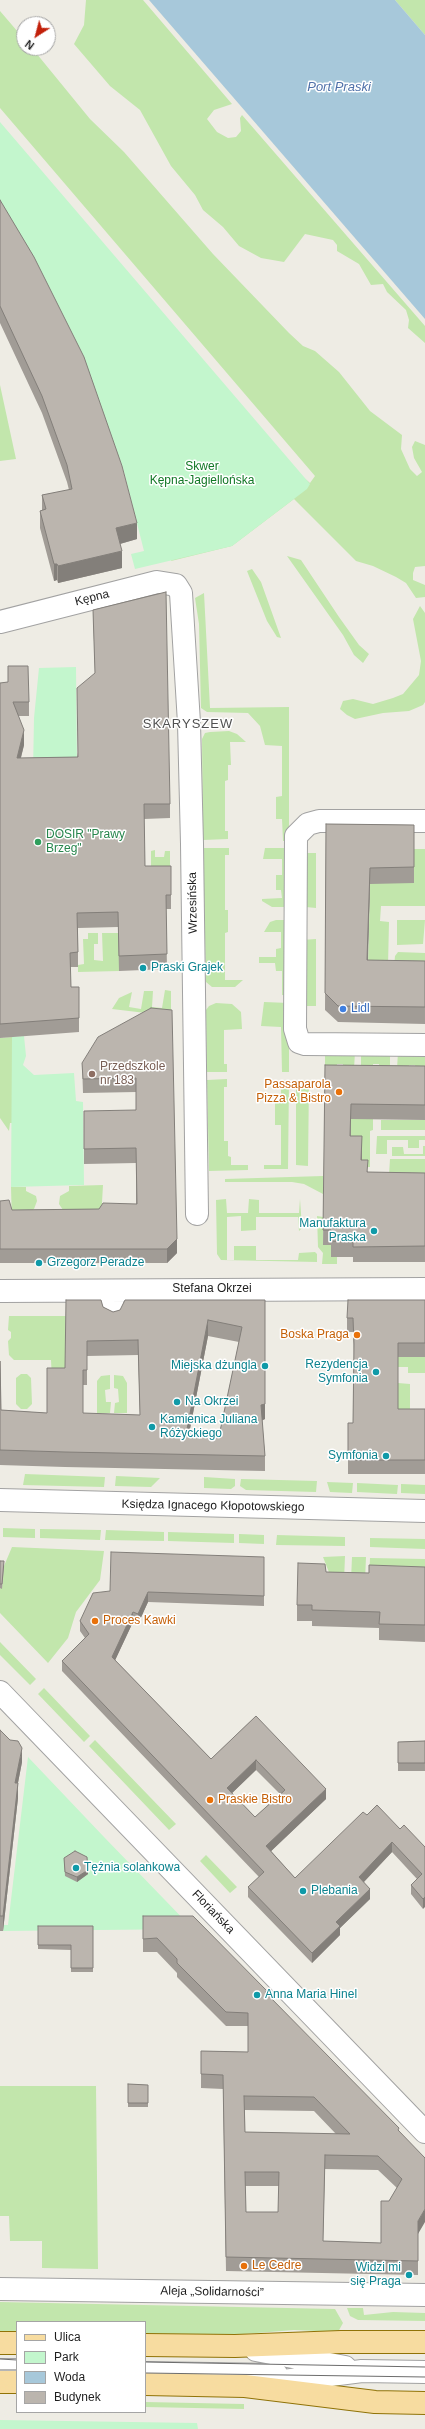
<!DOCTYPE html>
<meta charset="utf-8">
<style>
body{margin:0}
#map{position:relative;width:425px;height:2429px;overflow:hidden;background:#eeece4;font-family:Arial,sans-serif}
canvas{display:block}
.legend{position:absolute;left:16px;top:2321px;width:130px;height:92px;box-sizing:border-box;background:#fff;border:1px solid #a5a5a5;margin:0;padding:5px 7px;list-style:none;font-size:12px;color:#1e1e1e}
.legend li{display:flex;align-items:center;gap:8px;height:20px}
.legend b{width:20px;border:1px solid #a5a5a5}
.north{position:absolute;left:16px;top:16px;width:40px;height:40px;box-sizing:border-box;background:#fff;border:1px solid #a5a5a5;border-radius:50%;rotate:216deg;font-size:11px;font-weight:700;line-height:16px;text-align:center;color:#1e1e1e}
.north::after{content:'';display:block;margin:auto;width:14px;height:18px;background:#c2200a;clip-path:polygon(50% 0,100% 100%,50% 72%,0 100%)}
</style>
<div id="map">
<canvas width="425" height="2429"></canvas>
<ul class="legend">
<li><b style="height:5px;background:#f7dca0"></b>Ulica</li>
<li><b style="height:11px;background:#c3f6cd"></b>Park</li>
<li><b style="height:11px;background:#a7c8da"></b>Woda</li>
<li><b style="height:11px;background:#bbb5ae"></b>Budynek</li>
</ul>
<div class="north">N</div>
</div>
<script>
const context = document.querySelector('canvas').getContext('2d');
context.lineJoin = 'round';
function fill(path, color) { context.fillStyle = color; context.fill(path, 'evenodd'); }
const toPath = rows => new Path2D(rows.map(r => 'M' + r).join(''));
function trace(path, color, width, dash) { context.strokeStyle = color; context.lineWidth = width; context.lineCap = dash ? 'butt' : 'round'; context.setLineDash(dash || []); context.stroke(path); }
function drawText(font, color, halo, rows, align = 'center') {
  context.font = font + ' Arial,sans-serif'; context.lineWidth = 3; context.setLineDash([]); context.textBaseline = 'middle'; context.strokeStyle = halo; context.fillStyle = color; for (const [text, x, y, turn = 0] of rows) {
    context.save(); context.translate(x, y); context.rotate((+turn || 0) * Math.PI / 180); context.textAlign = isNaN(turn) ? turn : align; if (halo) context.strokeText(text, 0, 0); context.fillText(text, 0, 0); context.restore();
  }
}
fill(toPath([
 [86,0,143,0,232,104,214,110,207,119,217,132,228,138,236,137,241,131,240,118,242,115,425,326,425,343,408,328,409,320,406,310,387,292,383,284,371,285,359,264,337,251,337,245,333,240,305,234,284,262,261,258,239,246,223,227,203,210,195,195,171,166,140,110,110,86,74,44,84,25],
 [395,0,425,0,425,35],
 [0,11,24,39,24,48,32,48,90,119,124,152,213,254,289,333,303,346,315,351,339,372,370,411,402,435,401,449,410,469,417,476,422,472,414,458,412,447,415,441,425,445,425,566,415,567,413,573,413,580,425,585,425,597,416,598,406,583,396,577,373,566,356,561,294,499,232,546,171,561,174,554,302,476,310,483,315,476,0,108],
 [0,385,16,459,0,461],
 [287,556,301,560,339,617,359,645,369,654,363,663,354,655,343,635],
 [252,569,261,582,281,638,277,637,267,621,247,571],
 [204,593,210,708,289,707,289,841,283,841,282,819,276,819,276,797,282,796,282,746,265,745,260,726,248,713,207,712,201,708,199,624,195,598],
 [420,606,425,613,425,702,423,705,409,711,383,713,355,719,347,715,340,709,343,701,353,699,373,704,393,698,403,694,419,675,421,661,413,619],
 [229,731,237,734,246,742,230,742,231,765,228,765,228,780,225,781,225,831,228,831,228,839,203,840,202,739,205,733,210,732],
 [203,848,229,848,229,855,225,855,225,910,228,910,228,932,225,933,225,980,243,980,235,987,212,987,206,982],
 [265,848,289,848,289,907,272,907,262,901,262,899,282,898,281,890,276,890,276,875,282,875,282,859,263,859],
 [414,849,425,849,425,906,381,906,380,921,389,922,388,966,368,966,370,884],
 [155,850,155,857,164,857,165,851,170,851,170,875,151,874,151,851],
 [302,853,316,853,316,908,306,907],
 [276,920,289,920,289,996,282,995,282,971,276,971,275,963,259,963,259,957,276,957,276,949,281,948,281,932,264,932,270,922],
 [397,920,425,920,423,944,397,945],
 [88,933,98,933,98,944,94,944,94,960,103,961,102,933,119,933,119,971,78,972,78,965,84,964,83,939,88,939],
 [316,939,316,1006,302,1006,302,940],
 [398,952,425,953,425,978,393,978,395,956],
 [165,990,171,991,171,1016,112,1009,119,998,132,992,129,1007,141,1009,144,991,153,991,152,1007,162,1008],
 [264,1002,289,1003,289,1072,282,1072,281,1027,261,1026],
 [216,1003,232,1004,241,1012,242,1029,224,1030,224,1064,227,1064,227,1072,207,1072,206,1010,209,1006],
 [12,1037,12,1123,10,1123,9,1131,0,1118,0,1038],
 [325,1052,355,1052,354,1069,343,1069,343,1064,337,1064,337,1069,325,1069],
 [361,1052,390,1052,390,1069,379,1069,379,1064,373,1064,373,1069,361,1069],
 [398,1052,425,1052,425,1069,416,1069,415,1065,409,1065,409,1069,397,1069],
 [227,1079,227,1087,224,1087,224,1141,228,1141,228,1156,231,1157,231,1165,248,1165,248,1170,209,1171,207,1080],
 [281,1080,289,1080,288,1169,264,1169,264,1165,281,1165,281,1125,275,1125,275,1103,281,1103],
 [296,1080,309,1080,308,1166,296,1165],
 [351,1119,373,1119,373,1130,370,1131,370,1167,361,1167,350,1151],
 [381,1120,425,1120,425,1130,381,1130],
 [377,1136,425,1136,425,1140,419,1140,419,1148,408,1148,408,1140,387,1140,387,1154,376,1154],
 [423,1146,425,1146,425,1156,392,1156,392,1147,403,1147,404,1154,423,1154],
 [390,1159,425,1159,425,1209,389,1175],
 [323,1176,323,1194,304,1184,292,1182,225,1182,225,1179],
 [103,1185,101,1220,63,1210,59,1204,60,1196,69,1191,69,1186],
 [11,1187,26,1187,26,1191,36,1196,37,1201,34,1209,12,1225],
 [226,1199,227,1213,248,1213,249,1199,259,1200,259,1213,299,1213,300,1199,302,1228,299,1231,298,1217,256,1217,256,1230,241,1231,241,1216,227,1217,227,1260,234,1260,234,1246,256,1246,256,1260,298,1260,299,1253,315,1252,317,1254,317,1262,221,1260,217,1254,216,1200],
 [317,1216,323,1217,323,1245,331,1245,337,1257,337,1264,322,1264,323,1253,318,1247],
 [9,1316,66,1316,65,1380,52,1380,51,1360,14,1360,9,1355,8,1341,11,1338,11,1332,8,1330],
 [398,1357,425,1357,425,1373,408,1373,408,1367,398,1367],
 [21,1374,27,1374,31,1378,32,1404,27,1409,21,1409,16,1404,16,1378],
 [110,1375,110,1389,105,1390,106,1402,111,1402,110,1413,97,1413,97,1381,101,1376],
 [114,1375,123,1376,127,1383,127,1413,114,1413,115,1403,119,1402,118,1389,114,1388],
 [398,1383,410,1384,410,1414,398,1429],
 [25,1474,105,1477,104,1487,23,1485],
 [116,1476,160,1478,151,1487,115,1486],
 [204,1477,235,1479,235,1486,231,1489,204,1488],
 [241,1479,317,1481,316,1492,246,1490,240,1486],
 [327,1482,353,1483,352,1493,330,1492],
 [357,1483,398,1485,397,1494,357,1492],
 [401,1484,425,1485,425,1494,401,1493],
 [3,1528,35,1529,35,1538,3,1537],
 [40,1529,101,1530,100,1540,40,1538],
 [106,1530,164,1532,164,1541,105,1540],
 [168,1532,234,1534,234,1543,168,1541],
 [239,1534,264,1535,264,1544,239,1543],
 [277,1535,345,1537,345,1546,276,1545],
 [370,1538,425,1539,425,1549,370,1547],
 [12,1547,104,1551,100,1580,76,1612,68,1638,48,1663,0,1613,0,1588,2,1588,4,1566],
 [345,1556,344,1581,332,1580,323,1557],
 [352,1557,366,1557,365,1581,351,1580],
 [370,1558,425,1559,425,1583,369,1581],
 [0,1642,36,1679,30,1685,0,1655],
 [44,1688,90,1736,84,1742,38,1694],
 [95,1740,176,1824,169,1830,89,1746],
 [206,1855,237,1887,230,1893,200,1861],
 [0,2086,96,2086,98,2269,42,2268,42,2241,10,2241,9,2216,0,2216],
 [0,2302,335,2309,343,2323,338,2332,294,2330,220,2336,145,2334,145,2322,17,2322,17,2332,0,2331],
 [347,2308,363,2308,364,2315,393,2312,425,2313,425,2321,358,2320,350,2316],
 [145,2402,244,2404,244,2409,145,2407]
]), '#c2e6ac');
fill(toPath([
 [0,122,310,484,307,489,232,546,135,569,131,554,144,551,124,472,91,379,0,208],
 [76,667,77,771,33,772,34,718,39,668],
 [24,1036,26,1056,23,1065,34,1075,74,1073,76,1101,83,1102,84,1185,11,1187,12,1037],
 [28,1757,104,1837,193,1929,3,1931,4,1925,8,1925],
 [0,2420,197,2423,198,2429,0,2429]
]), '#c3f6cd');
fill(toPath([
 [149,0,395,0,425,35,425,319]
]), '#a7c8da');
const minor = toPath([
 [0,622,157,582,176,585,181,593,189,723,192,844,197,1214],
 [425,821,319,821,308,824,296,836,295,1029,299,1042,305,1044,425,1045],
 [0,1291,425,1289],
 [112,1291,113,1315],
 [0,1500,425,1511],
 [0,1692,425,2132],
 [0,2289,425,2295],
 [256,2350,345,2367],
 [0,2370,17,2370],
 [145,2373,277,2375],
 [260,2384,362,2371,425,2372]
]);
const major = toPath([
 [0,2343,17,2343],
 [145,2345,235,2346,341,2342,425,2342],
 [0,2382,17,2382],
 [145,2384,245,2386,375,2402,425,2403]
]);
trace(minor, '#a2a2a2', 24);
trace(major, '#907307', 24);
trace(minor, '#fff', 22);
trace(major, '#f7dca0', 22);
trace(toPath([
 [0,2359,17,2360],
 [145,2362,425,2367],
 [0,2370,17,2370],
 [145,2373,425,2377]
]), '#6c6c6c', 1);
fill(toPath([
 [0,200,137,539,120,544,122,568,58,583,57,580,54,581,40,528,40,511,42,510,42,495,69,490,67,482,42,413,0,323],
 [93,610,170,804,170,818,144,819,145,866,171,866,171,909,166,909,167,969,119,971,118,927,78,928,78,967,70,967,71,987,79,987,79,1032,0,1038,0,683,29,702,29,716,18,716,24,745,21,758,77,757,95,673],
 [326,824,414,825,414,883,370,884,368,960,425,961,425,1024,338,1022,325,1010],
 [151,1008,177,1253,167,1263,0,1263,0,1201,12,1210,99,1209,136,1204,136,1163,84,1164,84,1125,136,1110,136,1092,83,1093,82,1063],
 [325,1065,425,1066,425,1120,351,1119,351,1136,362,1151,362,1160,368,1172,425,1173,425,1262,353,1262,353,1257,331,1257,331,1245,323,1245],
 [265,1300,265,1419,262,1420,265,1456,265,1471,65,1467,0,1465,0,1361,1,1410,47,1413,65,1368,103,1307,113,1312],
 [208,1336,239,1342,219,1436,190,1429],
 [138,1355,140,1415,83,1413,83,1385,87,1385,87,1356],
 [425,1300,425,1357,398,1357,398,1409,425,1409,425,1474,348,1474,348,1423,353,1423,354,1355,353,1332,347,1332,347,1318],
 [264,1557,264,1606,148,1602,138,1624,133,1622,115,1660,211,1759,256,1716,326,1799,271,1851,295,1878,367,1815,400,1829,425,1847,423,1909,411,1894,411,1885,417,1879,392,1852,364,1882,370,1899,340,1928,340,1935,312,1963,248,1897,248,1887,259,1877,62,1671,62,1661,85,1638,80,1631,80,1621,110,1591],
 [256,1770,280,1794,255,1817,232,1793],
 [0,1561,4,1566,2,1589,0,1588],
 [425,1567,425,1642,379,1640,379,1628,312,1626,312,1621,297,1621,297,1605,326,1572,369,1573],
 [0,1730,22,1762,18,1783,18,1798,3,1931,0,1931],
 [425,1741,425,1771,398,1771,398,1742],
 [64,1858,88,1874,77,1882,65,1876],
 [143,1916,267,1994,399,2131,418,2234,418,2275,226,2271,223,2089,201,2088,201,2051,248,2052,248,2026,226,2026,177,1977,177,1973,157,1952,143,1952],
 [245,2110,314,2111,336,2134,245,2132],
 [325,2169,378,2170,397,2188,389,2201,381,2243,323,2241],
 [245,2186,279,2186,278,2212,246,2212],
 [38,1926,93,1926,93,1972,71,1972,71,1950,38,1949],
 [128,2084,148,2085,148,2107,128,2107]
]), '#a19c96');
fill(toPath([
 [137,523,137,539,116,545,116,528],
 [122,551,122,568,58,583,58,566],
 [54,564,57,564,57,580,54,581],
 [24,730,24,745,17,772,17,758],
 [370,868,370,884,367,977,367,960],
 [362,1136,362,1151,361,1175,361,1160],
 [177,1239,177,1253,167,1263,167,1249],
 [265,1300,265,1419,261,1421,261,1405],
 [208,1320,208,1336,187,1444,187,1429],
 [148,1592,148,1602,138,1624,138,1614],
 [133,1612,133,1622,112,1667,112,1657],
 [22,1748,22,1762,15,1798,15,1783],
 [256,1760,256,1770,227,1798,227,1788],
 [18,1783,18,1798,3,1931,3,1916],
 [326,1789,326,1799,266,1856,266,1846],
 [392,1842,392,1852,359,1887,359,1877],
 [88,1870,88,1874,77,1882,77,1877],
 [370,1889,370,1899,340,1928,340,1935,312,1963,312,1953,336,1922],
 [425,1897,425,1907,423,1909,423,1899],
 [425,2209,425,2222,418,2234,418,2275,418,2221]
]), '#837f7a');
const building = toPath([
 [0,200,34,257,84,357,122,466,137,523,116,528,122,551,58,566,57,564,54,564,40,511,46,509,42,495,72,489,67,465,42,396,0,306,0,200],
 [166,592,170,804,144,804,145,866,171,866,171,895,166,895,167,954,119,956,118,912,77,913,78,952,70,953,71,987,79,987,79,1018,0,1024,0,683,8,682,8,666,28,666,29,702,13,702,24,730,17,758,78,757,77,688,95,673,93,610,166,592],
 [326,824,414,825,414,867,370,868,367,960,425,961,425,1007,338,1006,325,993,326,824],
 [151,1008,172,1010,177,1239,167,1249,0,1249,0,1201,9,1200,12,1210,99,1209,103,1203,137,1204,136,1148,84,1149,84,1111,136,1110,136,1078,83,1079,82,1063,98,1037,151,1008],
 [325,1065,425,1066,425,1105,351,1104,350,1136,362,1136,361,1160,368,1160,367,1172,425,1173,425,1246,353,1247,353,1242,331,1241,331,1230,323,1230,325,1065],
 [66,1300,101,1300,103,1307,113,1312,120,1310,125,1300,265,1300,265,1404,261,1405,265,1456,65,1452,0,1450,0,1361,1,1410,47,1413,47,1368,65,1368,66,1300],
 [208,1320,242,1327,219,1436,187,1429,208,1320],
 [138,1340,140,1415,83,1413,83,1370,87,1370,87,1341,138,1340],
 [348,1300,425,1300,425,1343,398,1343,398,1409,425,1409,425,1460,348,1460,348,1423,353,1423,354,1344,353,1318,347,1318,348,1300],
 [111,1552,264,1557,264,1596,148,1592,138,1614,133,1612,112,1657,211,1759,256,1716,326,1789,266,1846,295,1878,363,1812,367,1815,377,1805,400,1829,404,1825,425,1847,425,1897,423,1899,411,1885,422,1874,392,1842,359,1877,370,1889,336,1922,340,1926,312,1953,248,1887,264,1872,62,1661,89,1634,80,1621,93,1593,110,1591,111,1552],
 [256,1760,285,1790,255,1817,227,1788,256,1760],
 [0,1561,4,1561,2,1584,0,1584,0,1561],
 [298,1563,325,1564,326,1572,369,1573,369,1565,425,1567,425,1625,379,1624,380,1612,312,1610,312,1605,297,1605,298,1563],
 [0,1730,10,1740,18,1741,22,1748,15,1783,18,1783,3,1916,0,1916,0,1730],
 [425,1741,425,1763,398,1763,398,1742,425,1741],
 [75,1851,87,1857,88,1870,77,1877,65,1872,64,1858,75,1851],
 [143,1916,193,1916,267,1991,265,1992,399,2128,398,2130,425,2158,425,2209,418,2221,418,2261,226,2257,223,2075,201,2074,201,2051,248,2052,248,2013,226,2012,177,1963,177,1959,157,1938,143,1939,143,1916],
 [244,2096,314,2097,350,2134,245,2132,244,2096],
 [325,2155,378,2156,402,2179,389,2201,381,2201,381,2243,323,2241,325,2155],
 [245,2172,279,2172,278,2212,246,2212,245,2172],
 [38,1926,93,1926,93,1968,71,1968,71,1945,38,1945,38,1926],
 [128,2084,148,2085,148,2103,128,2103,128,2084]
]);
fill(building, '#bbb5ae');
trace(building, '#837f7a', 1);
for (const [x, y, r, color] of [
 [38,842,4,"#2e9e5b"],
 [143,968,4,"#0f9aa8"],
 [343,1009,4,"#3f7fe0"],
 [92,1074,4,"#8d6e63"],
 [339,1092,4,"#e8710a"],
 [374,1231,4,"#0f9aa8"],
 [39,1263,4,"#0f9aa8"],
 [357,1335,4,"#e8710a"],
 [265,1366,4,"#0f9aa8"],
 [376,1372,4,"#0f9aa8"],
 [177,1402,4,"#0f9aa8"],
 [152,1427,4,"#0f9aa8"],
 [386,1456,4,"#0f9aa8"],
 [95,1621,4,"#e8710a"],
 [210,1800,4,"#e8710a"],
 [76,1868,4,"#0f9aa8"],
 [303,1891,4,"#0f9aa8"],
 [257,1995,4,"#0f9aa8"],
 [244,2266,4,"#e8710a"],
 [409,2275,4,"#0f9aa8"]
]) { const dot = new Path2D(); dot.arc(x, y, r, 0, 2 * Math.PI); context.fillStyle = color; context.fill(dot); trace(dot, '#fff', 1.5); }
drawText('12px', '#117725', '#fff', [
 ["Skwer",202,467],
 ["Kępna-Jagiellońska",202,481]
]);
drawText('12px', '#1e1e1e', '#fff', [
 ["Kępna",92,598,-14],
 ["Wrzesińska",193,903,-91],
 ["Stefana Okrzei",212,1289],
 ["Księdza Ignacego Kłopotowskiego",213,1506,1],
 ["Floriańska",213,1912,46],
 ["Aleja „Solidarności”",212,2292,1]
]);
drawText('12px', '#27864d', '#fff', [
 ["DOSIR \"Prawy",46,835],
 ["Brzeg\"",46,849]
], 'left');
drawText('12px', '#0d838f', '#fff', [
 ["Praski Grajek",151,968],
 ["Manufaktura",366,1224,"right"],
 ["Praska",366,1238,"right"],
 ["Grzegorz Peradze",47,1263],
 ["Rezydencja",368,1365,"right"],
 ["Symfonia",368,1379,"right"],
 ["Miejska dżungla",257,1366,"right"],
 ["Na Okrzei",185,1402],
 ["Kamienica Juliana",160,1420],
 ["Różyckiego",160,1434],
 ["Symfonia",378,1456,"right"],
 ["Tężnia solankowa",84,1868],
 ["Plebania",311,1891],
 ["Anna Maria Hinel",265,1995],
 ["Widzi mi",401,2268,"right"],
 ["się Praga",401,2282,"right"]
], 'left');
drawText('12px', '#366cbe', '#fff', [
 ["Lidl",351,1009]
], 'left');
drawText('12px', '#785e54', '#fff', [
 ["Przedszkole",100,1067],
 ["nr 183",100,1081]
], 'left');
drawText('12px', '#c56008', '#fff', [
 ["Passaparola",331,1085,"right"],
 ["Pizza & Bistro",331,1099,"right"],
 ["Boska Praga",349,1335,"right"],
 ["Proces Kawki",103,1621],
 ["Praskie Bistro",218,1800],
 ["Le Cedre",252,2266]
], 'left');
drawText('italic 13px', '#4f71a9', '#fff', [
 ["Port Praski",339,87]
]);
context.letterSpacing = '1px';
drawText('13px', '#515151', '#fff', [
 ["SKARYSZEW",188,724]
]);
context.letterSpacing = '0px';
</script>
